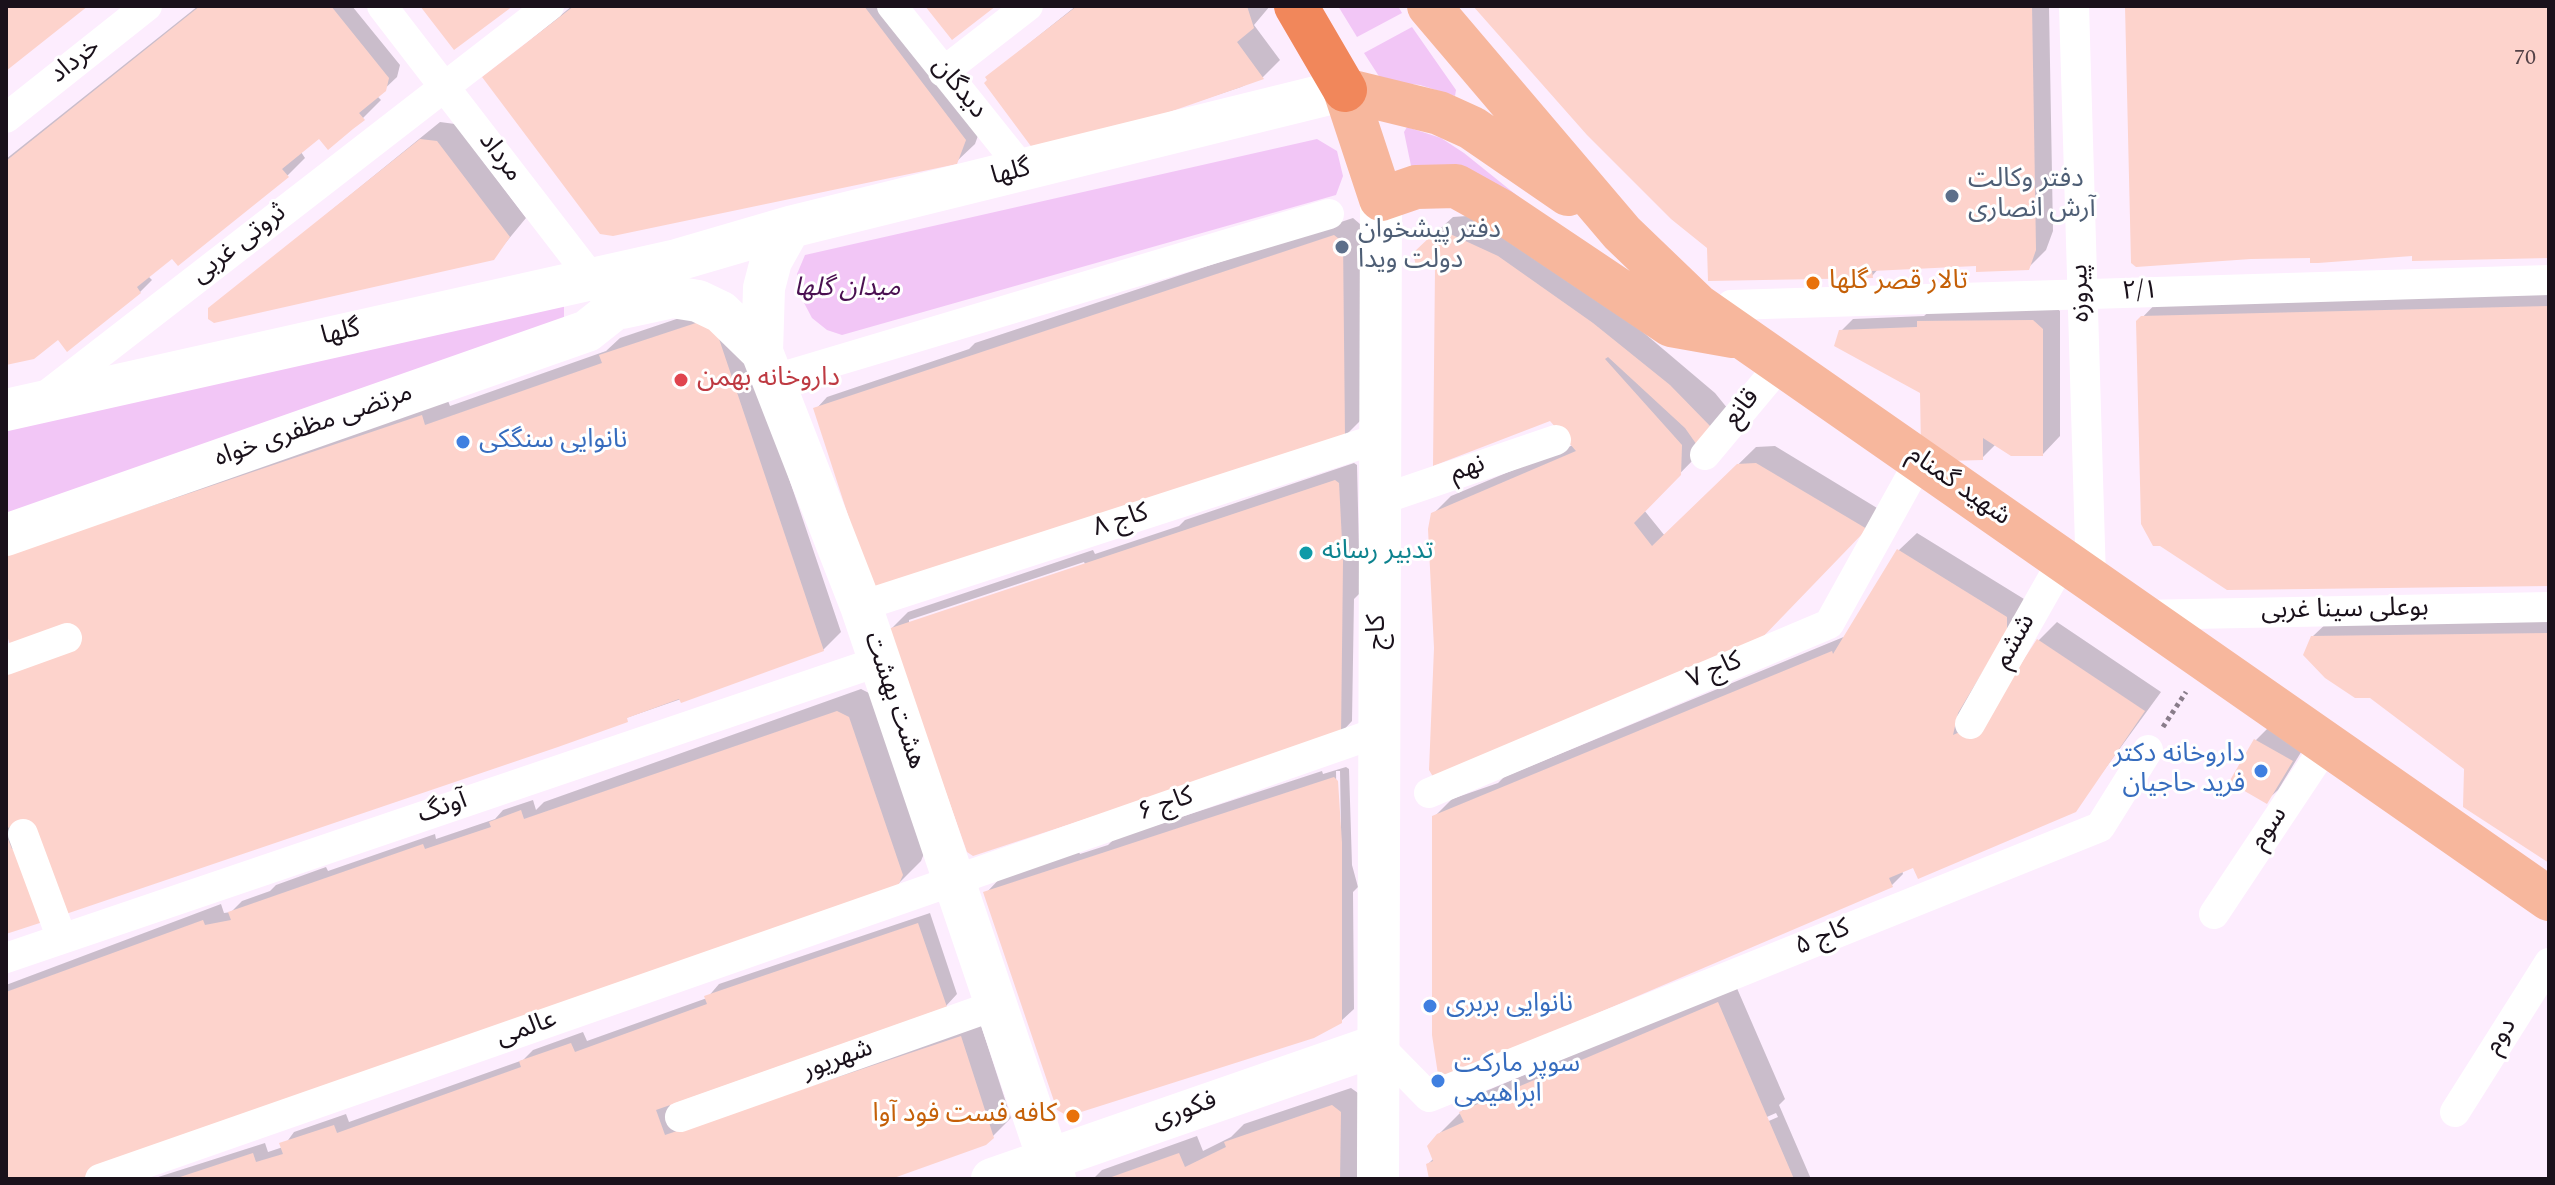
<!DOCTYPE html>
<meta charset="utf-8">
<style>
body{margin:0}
#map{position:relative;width:2555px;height:1185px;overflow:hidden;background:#fdedfe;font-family:Spectral,serif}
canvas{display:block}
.frame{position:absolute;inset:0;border:8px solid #1a111b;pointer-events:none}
</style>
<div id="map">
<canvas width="2555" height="1185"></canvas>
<div class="frame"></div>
</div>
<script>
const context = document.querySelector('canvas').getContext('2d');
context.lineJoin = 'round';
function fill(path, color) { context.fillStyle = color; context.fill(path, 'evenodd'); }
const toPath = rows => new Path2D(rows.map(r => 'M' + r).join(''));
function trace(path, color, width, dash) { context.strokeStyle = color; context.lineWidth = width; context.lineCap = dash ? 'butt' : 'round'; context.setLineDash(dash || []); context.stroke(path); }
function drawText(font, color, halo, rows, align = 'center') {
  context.font = font + ' Spectral,"Noto Sans Arabic",serif'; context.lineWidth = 6; context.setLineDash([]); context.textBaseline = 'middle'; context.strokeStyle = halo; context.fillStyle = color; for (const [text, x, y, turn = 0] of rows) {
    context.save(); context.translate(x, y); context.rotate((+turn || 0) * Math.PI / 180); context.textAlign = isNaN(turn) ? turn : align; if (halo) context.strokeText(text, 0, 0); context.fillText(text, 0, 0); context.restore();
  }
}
fill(toPath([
 [1338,6,1398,6,1402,13,1357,37],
 [1412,27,1456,90,1455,96,1420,85,1382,81,1364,53],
 [1407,127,1441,138,1464,153,1540,214,1414,180,1404,132],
 [1317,139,1337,151,1343,176,1336,195,842,335,827,330,812,318,802,299,797,274,805,255],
 [564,301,564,320,6,520,6,425]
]), '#f2c6f6');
fill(toPath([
 [198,6,352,6,400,65,397,77,377,96,381,100,363,118,328,147,320,136,301,152,305,158,288,175,178,263,173,256,148,276,152,280,140,292,6,363,6,159],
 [572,6,884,6,983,122,975,144,956,162,484,78],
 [1076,6,1270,6,1254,25,1280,60,1263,77,1241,87,1094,136,987,77],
 [1476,6,2049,6,2053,231,2046,250,2028,268,1978,264,1879,268,1872,276,1709,247],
 [440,122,455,124,526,218,493,258,210,309],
 [1467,216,1517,238,1611,305,1715,393,1728,409,1698,455,1644,510,1665,536,1756,447,1775,446,1882,511,1757,640,1436,648,1433,514,1451,496,1573,445,1437,266,1433,235,1453,217],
 [1353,218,1360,224,1362,419,1344,437,816,409,827,397,969,349,975,343],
 [2549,289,2549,584,2138,322,2161,298],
 [724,303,731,307,841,632,823,650,6,932,6,665,73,637,6,626,6,549,445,393,450,406,606,351,620,338],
 [2051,303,2060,311,2060,436,2043,454,1996,444,1982,458,1921,392,1841,331,1853,319,1924,316,1937,304],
 [1354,463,1357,465,1360,593,1354,599,1352,721,1340,734,890,630,908,612,1093,550,1095,554,1179,526,1185,520],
 [1084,562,1086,566,909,624,909,620],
 [1917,533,2024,599,1991,713,2039,640,2057,622,2161,692,2075,810,1902,870,1903,874,1891,886,1434,817,1452,799,1498,783,1504,777,1846,636,1899,550],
 [2549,616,2549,861,2466,768,2371,696,2312,637,2331,619],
 [861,689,871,694,925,851,921,861,897,885,6,1179,6,985,221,904,224,913,231,912,242,901,270,891,276,885,326,867,328,871,435,834,436,839,495,819,503,810,533,800,536,810,544,802],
 [2268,728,2303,749,2278,790,2266,801,2256,740],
 [1346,767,1349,769,1352,865,1358,887,1353,892,1354,1009,1341,1021,986,893,1003,875,1078,850,1080,854,1108,845,1114,839,1322,771,1323,774],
 [1336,771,1340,771,1341,828,1337,820],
 [930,913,957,994,946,1006,669,1103,676,1125,979,1019,1011,1118,985,1144,885,1179,152,1179,265,1143,268,1152,283,1147,294,1132,346,1114,349,1122,523,1060,533,1050,583,1032,587,1041,707,998,719,984],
 [1736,986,1785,1099,1779,1105,1811,1179,1634,1179,1778,1117,1776,1113,1624,1179,1433,1179,1428,1164,1434,1158,1438,1135,1479,1094],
 [1351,1088,1358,1093,1357,1179,1093,1179,1102,1170,1197,1136,1203,1151,1231,1137,1244,1124]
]), '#0003');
fill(toPath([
 [6,6,88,6,6,71],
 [200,6,331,6,389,78,386,91,359,113,365,120,353,129,328,150,319,139,282,169,289,177,178,266,172,259,137,287,141,293,67,352,58,340,34,359,6,365,6,161],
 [420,6,513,6,454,50],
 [574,6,864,6,966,140,957,164,613,236,600,234,482,77],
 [925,6,996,6,952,40],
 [1077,6,1247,6,1254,28,1237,42,1264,79,1095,138,1033,149,984,83,987,80,985,77],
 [1473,6,2032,6,2036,250,2029,270,1976,272,1976,266,1872,271,1873,278,1708,281,1707,248,1671,219,1587,135],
 [2125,6,2549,6,2549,258,2412,261,2412,256,2318,263,2310,263,2310,258,2251,259,2136,267,2131,263],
 [420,139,437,141,510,237,494,260,214,323,208,319,208,308],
 [1448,233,1498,256,1593,323,1670,385,1711,427,1704,455,1685,428,1608,357,1605,359,1682,445,1681,475,1634,523,1652,546,1737,464,1756,463,1867,529,1758,642,1435,780,1429,770,1434,648,1428,529,1431,513,1576,451,1550,421,1433,466,1435,268,1416,266,1413,253,1433,234],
 [1334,235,1343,242,1345,439,874,595,813,408],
 [2549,306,2549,586,2227,590,2160,546,2153,546,2141,524,2136,321,2141,316],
 [705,320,714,324,824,651,681,703,679,699,627,718,628,722,558,747,60,916,29,824,6,828,6,670,10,645,6,632,6,555,422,415,425,425,602,363,599,355],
 [2033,320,2043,329,2043,456,2011,456,1983,438,1983,460,1946,461,1921,446,1920,393,1834,346,1839,330,1917,327,1917,321],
 [1335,480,1339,483,1343,561,1341,735,973,856,967,852,888,629],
 [1897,549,2007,617,2007,631,1958,713,1953,735,1983,722,2037,639,2145,711,2076,812,1918,879,1913,868,1889,878,1893,887,1439,1081,1432,1035,1432,816,1832,651,1833,654],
 [2549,633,2549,863,2463,807,2464,769,2370,698,2355,698,2325,678,2303,655,2311,636],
 [837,711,849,717,903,875,898,886,95,1179,6,1179,6,992,203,920,205,925,231,920,228,912,423,844,425,849,491,827,489,822,521,810,524,819],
 [2254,739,2293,761,2267,804,2229,782],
 [1334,777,1338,781,1342,843,1342,1023,1314,1038,1078,1113,1068,1116,1057,1110,983,892],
 [6,834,12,849,23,845,49,920,6,934],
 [918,923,947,1007,656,1110,665,1135,961,1036,994,1138,986,1145,891,1179,174,1179,253,1153,256,1162,283,1154,279,1143,334,1125,337,1133,521,1067,519,1061,571,1043,575,1052,707,1004,704,996],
 [1718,1002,1794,1179,1429,1179,1426,1164,1433,1161,1427,1146,1437,1134,1464,1122,1459,1112],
 [1332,1105,1341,1112,1340,1179,1106,1179,1179,1153,1185,1167,1226,1147,1224,1142]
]), '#fdd3cc');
trace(toPath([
 [2163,727,2186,692]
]), '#897c8a', 5, [4, 4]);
trace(toPath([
 [382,6,603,293],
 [892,6,1024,171],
 [2074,6,2091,579],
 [943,72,1028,6],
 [6,118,147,6],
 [1731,305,2549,280],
 [772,380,1329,214],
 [44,397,549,6],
 [1705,455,1781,364],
 [1380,500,1556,440],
 [861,606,1380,438],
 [2141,615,2549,607],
 [6,660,67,638],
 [1970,724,2063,560],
 [1429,793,1829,624,1920,460],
 [23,834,62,939],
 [2214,914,2327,744],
 [6,958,880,661],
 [1378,1045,1429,1097,2100,827,2148,750],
 [2455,1112,2549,963],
 [680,1117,996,1005],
 [100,1179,1379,732]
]), '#fff', 30);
trace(toPath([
 [790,227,771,261,764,288,762,352,861,606,1055,1179],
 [622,308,673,297,698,301,721,312,762,352],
 [6,410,677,260,790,227,1345,90],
 [6,535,587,331,674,262],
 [992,1179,1378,1045],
 [1378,1179,1381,199]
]), '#fff', 42);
trace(toPath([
 [1429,6,1622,233,1698,306,2549,899],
 [1345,90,1381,199,1416,187,1456,186,1501,211,1671,325,1733,336],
 [1345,90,1439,113,1472,128,1568,194]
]), '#f7b79d', 44);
trace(toPath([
 [1296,6,1345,90]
]), '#f1875b', 44);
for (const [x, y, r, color] of [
 [1952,196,8,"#5c6f8a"],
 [1342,247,8,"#5c6f8a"],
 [1813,283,8,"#e8710a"],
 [681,380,8,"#e0444e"],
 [463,442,8,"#3f7fe0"],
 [1306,553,8,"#0f9aa8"],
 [2261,771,8,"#3f7fe0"],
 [1430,1006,8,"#3f7fe0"],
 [1438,1081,8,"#3f7fe0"],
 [1073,1116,8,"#e8710a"]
]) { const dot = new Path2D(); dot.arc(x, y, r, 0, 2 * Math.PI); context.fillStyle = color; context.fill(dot); trace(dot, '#fff', 3); }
drawText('22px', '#534247', null, [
 ["70",2525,60]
]);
drawText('26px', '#1a111b', '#fff', [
 ["خرداد",76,62,-38],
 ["دیدگان",958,89,51],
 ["مرداد",499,158,53],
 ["گلها",1011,174,-14],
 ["ثروتی غربی",240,245,-38],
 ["پیروزه",2082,293,-92],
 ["۲/۱",2140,293,-2],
 ["گلها",341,334,-13],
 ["قانع",1743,409,-51],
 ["مرتضی مظفری خواه",314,427,-19],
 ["نهم",1468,470,-19],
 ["شهید گمنام",1958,487,35],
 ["کاج ۸",1121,522,-18],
 ["بوعلی سینا غربی",2345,611,-1],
 ["کاج",1379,632,-90],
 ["ششم",2016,642,-61],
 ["کاج ۷",1715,672,-23],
 ["هشت بهشت",893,701,71],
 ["کاج ۶",1166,806,-19],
 ["آونگ",443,809,-19],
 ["سوم",2270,829,-56],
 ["کاج ۵",1823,939,-22],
 ["عالمی",527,1030,-19],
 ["دوم",2502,1037,-58],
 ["شهریور",838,1061,-20],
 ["فکوری",1185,1112,-19]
]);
drawText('26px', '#4e5e75', '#fff', [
 ["دفتر وکالت",1968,181],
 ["آرش انصاری",1968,211],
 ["دفتر پیشخوان",1358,232],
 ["دولت ویدا",1358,262]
], 'left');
drawText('26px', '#c56008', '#fff', [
 ["تالار قصر گلها",1829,283],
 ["کافه فست فود آوا",1057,1116,"right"]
], 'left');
drawText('italic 26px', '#4a1051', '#fff', [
 ["میدان گلها",847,290]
]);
drawText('26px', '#be3a42', '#fff', [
 ["داروخانه بهمن",697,380]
], 'left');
drawText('26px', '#366cbe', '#fff', [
 ["نانوایی سنگکی",479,442],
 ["داروخانه دکتر",2245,756,"right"],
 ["فرید حاجیان",2245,786,"right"],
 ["نانوایی بربری",1446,1006],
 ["سوپر مارکت",1454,1066],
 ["ابراهیمی",1454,1096]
], 'left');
drawText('26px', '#0d838f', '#fff', [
 ["تدبیر رسانه",1322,553]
], 'left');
</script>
